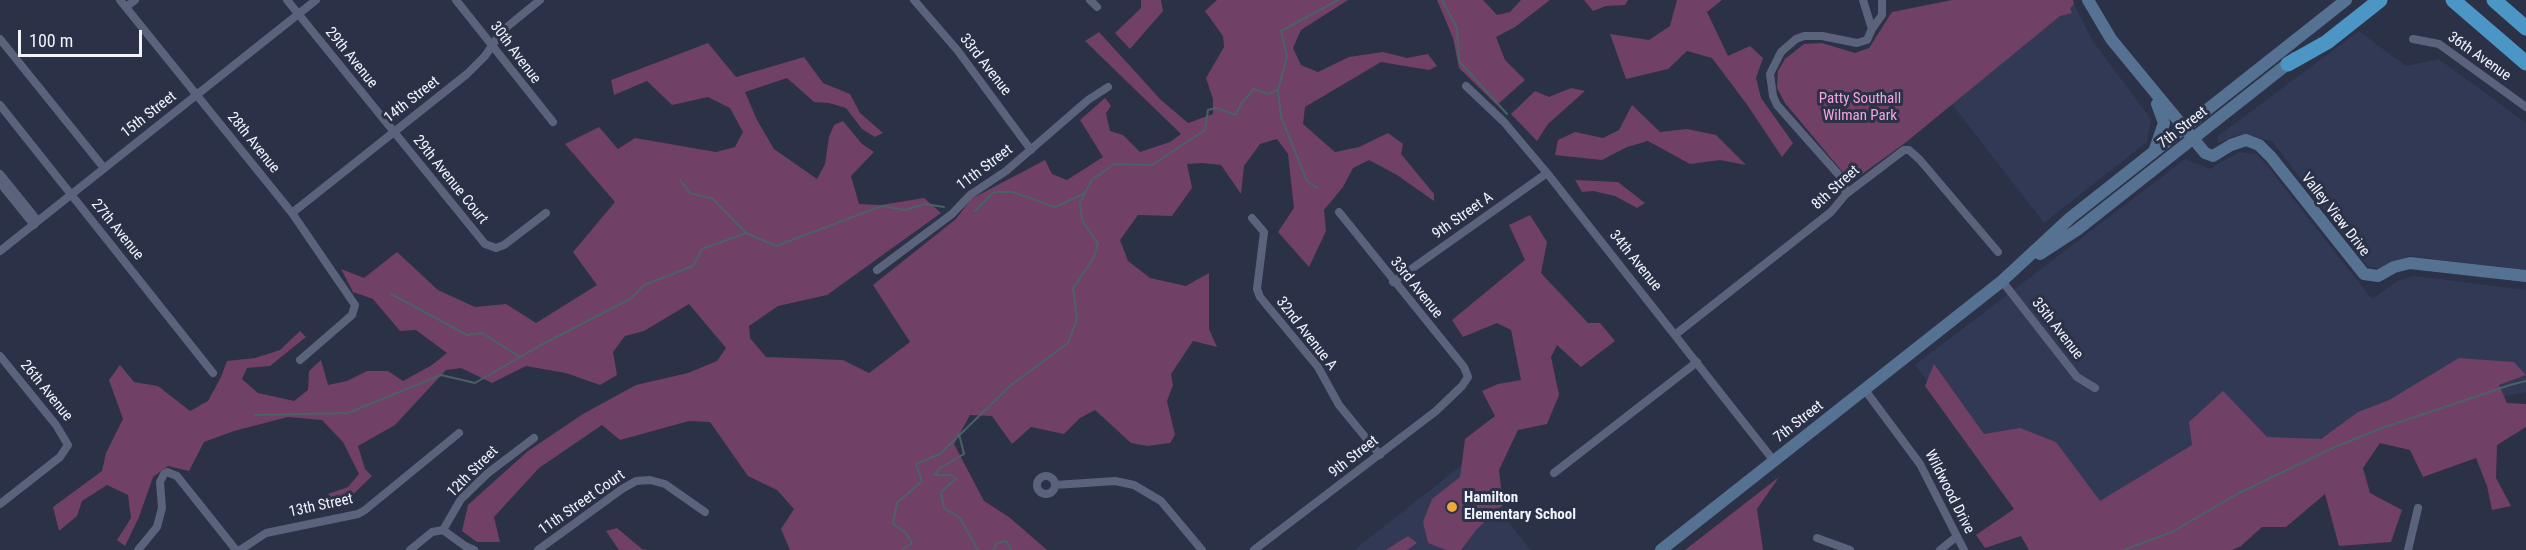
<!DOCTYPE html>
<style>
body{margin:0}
#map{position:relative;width:2526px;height:550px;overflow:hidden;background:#2b3147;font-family:"Roboto Condensed",sans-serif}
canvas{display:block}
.scale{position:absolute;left:18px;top:30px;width:124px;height:27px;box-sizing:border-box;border:3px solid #f1f4fd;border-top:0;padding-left:8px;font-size:18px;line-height:21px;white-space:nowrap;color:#f1f4fd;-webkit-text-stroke:4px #2b3147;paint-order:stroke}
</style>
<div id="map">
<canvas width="2526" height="550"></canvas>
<div class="scale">100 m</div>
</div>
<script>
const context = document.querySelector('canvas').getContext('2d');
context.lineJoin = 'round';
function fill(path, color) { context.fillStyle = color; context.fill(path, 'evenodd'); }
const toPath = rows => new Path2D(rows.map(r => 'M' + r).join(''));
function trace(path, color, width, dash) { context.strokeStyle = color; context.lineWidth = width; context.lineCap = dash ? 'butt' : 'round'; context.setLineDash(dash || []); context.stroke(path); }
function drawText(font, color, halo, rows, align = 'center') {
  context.font = font + ' "Roboto Condensed",sans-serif'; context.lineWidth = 6; context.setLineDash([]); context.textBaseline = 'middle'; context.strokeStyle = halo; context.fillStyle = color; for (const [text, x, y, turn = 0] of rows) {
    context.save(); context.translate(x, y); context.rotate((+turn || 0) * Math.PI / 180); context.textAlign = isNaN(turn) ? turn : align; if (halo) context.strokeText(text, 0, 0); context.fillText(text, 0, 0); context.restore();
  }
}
fill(toPath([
 [2074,4,2092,40,2151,119,2147,142,2044,223,1951,103],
 [2359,31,2406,66,2439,59,2526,123,2526,270,2409,256,2380,268,2368,267,2272,141,2248,135,2238,135,2218,143,2218,136],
 [2239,152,2257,154,2269,168,2372,299,2399,280,2415,276,2526,290,2526,392,2352,426,2063,550,1915,365,2185,159,2210,169],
 [1462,465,1531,550,1354,550]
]), '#313955');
fill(toPath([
 [1141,0,1161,0,1163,11,1130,49,1115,33,1141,8],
 [1217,0,1348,0,1301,30,1293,48,1301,65,1318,72,1349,57,1383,52,1407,58,1428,54,1437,66,1429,70,1381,62,1305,107,1303,124,1335,152,1359,147,1388,133,1403,144,1401,154,1434,194,1434,201,1397,175,1369,160,1353,168,1343,187,1324,210,1326,231,1309,267,1278,232,1294,208,1288,154,1277,139,1260,144,1244,166,1241,194,1221,165,1202,163,1187,164,1192,188,1172,216,1138,215,1120,240,1128,261,1150,278,1186,286,1209,273,1209,329,1217,347,1193,341,1171,374,1173,385,1167,401,1175,435,1170,443,1147,446,1131,443,1095,410,1080,418,1064,434,1031,427,1012,444,992,416,970,415,954,444,984,501,1009,517,1047,550,790,550,781,529,794,509,777,490,748,476,710,422,689,421,620,440,602,425,539,468,494,517,500,542,477,542,462,531,468,505,528,451,583,414,636,385,688,373,717,361,726,348,689,304,644,331,625,336,613,352,617,375,600,385,566,373,526,366,492,383,461,368,446,370,395,425,358,446,365,469,372,476,340,507,328,494,348,487,359,474,343,442,322,420,288,417,234,431,204,442,189,471,168,466,153,477,139,517,125,546,117,540,131,518,128,495,107,485,82,501,77,516,59,531,53,507,102,471,106,453,123,419,109,380,120,365,134,382,158,386,190,411,208,401,221,377,227,361,255,358,280,350,300,331,306,337,270,366,247,368,242,379,258,393,294,401,308,390,309,371,321,360,328,385,347,381,367,371,388,371,403,381,432,365,447,353,416,330,400,331,373,299,353,292,341,269,364,278,397,252,438,290,475,307,506,304,536,323,597,285,573,252,615,202,565,144,599,127,618,149,635,138,716,152,735,147,743,132,730,108,708,97,672,105,647,81,614,95,611,80,708,43,736,77,804,57,823,83,850,94,860,113,883,133,875,137,862,129,846,108,829,103,814,102,787,78,745,92,757,120,774,149,817,179,825,164,829,137,834,125,843,121,862,144,874,152,851,176,859,204,881,205,924,198,941,213,827,295,778,306,749,326,750,338,766,357,843,360,869,373,910,342,873,285,956,219,971,199,1045,160,1052,174,1067,180,1103,157,1080,120,1105,98,1111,106,1106,113,1110,131,1123,135,1140,152,1170,142,1181,134,1085,41,1099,32,1161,100,1188,123,1213,114,1213,99,1206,78,1224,47,1223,36,1205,11],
 [1437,0,1483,0,1497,15,1510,12,1521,0,1550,0,1515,27,1496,37,1505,60,1525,80,1497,105,1459,68,1453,38],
 [1584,0,1628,0,1625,5,1606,6,1593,11],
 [1677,0,1722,0,1707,12,1728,56,1750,46,1763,58,1756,78,1761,98,1793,143,1782,157,1748,106,1712,58,1687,51,1668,69,1626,79,1610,34,1649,40,1670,26],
 [1952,0,2073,0,2074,4,2070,8,2072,13,2060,16,1905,143,1851,182,1785,103,1777,88,1778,71,1785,59,1804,44,1822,43,1855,53,1869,48,1892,12],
 [1571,88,1585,91,1548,124,1537,141,1511,114,1535,91,1549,97],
 [1632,105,1660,132,1687,129,1716,135,1746,165,1720,160,1690,164,1648,141,1627,147,1602,160,1555,155,1558,140,1575,132,1603,138,1619,130],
 [1575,180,1618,182,1645,203,1637,208,1615,196,1593,191,1582,192],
 [1530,215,1547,242,1541,273,1588,323,1600,323,1615,341,1581,367,1557,345,1551,357,1559,395,1547,424,1518,430,1499,470,1503,505,1477,529,1461,550,1446,550,1428,543,1423,522,1432,499,1460,477,1465,439,1495,416,1482,391,1498,384,1521,380,1511,330,1497,323,1463,337,1452,320,1525,260,1509,225],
 [2459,358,2514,362,2526,375,2499,385,2507,403,2526,404,2526,427,2497,445,2496,478,2511,506,2492,510,2487,486,2476,458,2423,477,2410,450,2380,443,2363,468,2370,493,2402,510,2391,542,2339,546,2325,494,2286,527,2262,527,2241,546,2232,550,2029,550,2021,536,1985,548,1976,535,2014,509,1925,386,1934,364,1984,434,2020,428,2056,442,2100,501,2192,445,2189,422,2223,391,2267,437,2321,439,2358,412,2389,400],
 [1779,477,1757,509,1763,550,1685,550],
 [617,528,642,549,648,550,619,550,606,531],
 [1408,536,1417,543,1407,550,1386,550]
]), '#714066');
trace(toPath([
 [1442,0,1457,28,1459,61,1507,114],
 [1278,90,1281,117,1307,181,1317,188],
 [680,180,690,193,713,199,745,232],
 [975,211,994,192,1012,192,1055,207,1085,193],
 [391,294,467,335,482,333,520,357],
 [255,415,348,413,441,375,475,383,541,345,630,299,644,285,693,266,702,249,746,233,776,246,882,206,905,210,925,204,944,207],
 [959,434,964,454,940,468,935,475,951,475,956,479,941,492,944,508,960,518,978,550],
 [902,550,912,543,905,532,893,524,897,503,922,481,916,464,940,454,1011,385,1068,343,1077,319,1073,288,1093,259,1098,244,1082,220,1080,202,1092,180,1114,164,1152,165,1205,130,1208,110,1216,108,1236,115,1241,104,1254,89,1268,94,1278,90,1287,56,1281,31,1338,0],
 [993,550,997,543,1006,541,1011,550],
 [2124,550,2172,532,2239,493,2335,447,2382,428,2510,385,2526,381]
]), '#4a6166', 2);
trace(toPath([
 [120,0,292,213,355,305,352,315,300,360],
 [287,0,485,244,496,248,504,245,546,213],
 [456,0,553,122],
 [914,0,958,51,1031,150],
 [1090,0,1097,7],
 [1863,0,1872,29,1882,15,1882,0],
 [126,7,135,0],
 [0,39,104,168],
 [2413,39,2439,44,2526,107],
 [1466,86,1504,122,1547,173,1774,461],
 [0,105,213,373],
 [0,174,38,221],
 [0,183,34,225],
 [1846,194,1843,181,1838,174,1777,105,1773,96,1770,74,1781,52,1796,39,1804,36,1822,36,1857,43,1867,40,1872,29],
 [292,213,467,74,485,56,502,31,540,0],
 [1252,218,1264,232,1257,289,1260,297,1318,367,1339,405,1380,455],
 [0,251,316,0],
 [877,270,952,214,970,195,1006,171,1088,100,1108,87],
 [2002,281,2077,377,2095,388],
 [1393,282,1547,173],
 [1676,334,1831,212,1846,194,1904,150,1909,150,1920,160,1998,252],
 [0,356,56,425,68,445,60,457,0,504],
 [1865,390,1920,464,1964,550],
 [1554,473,1697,362],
 '1037 485a9 9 0 1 1 18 0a9 9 0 1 1-18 0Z',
 [1055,485,1115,481,1134,485,1161,501,1202,550],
 [443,530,465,546,474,550],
 [1817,538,1850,550],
 [138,550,157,527,162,508,160,482,164,474,167,472,177,476,236,550],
 [240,550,266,533,358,514,365,510,459,433],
 [410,550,432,532,443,530,461,499,488,473,534,438],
 [538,550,622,489,636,481,650,480,665,484,705,512],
 [1254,550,1436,411,1462,386,1468,377,1464,367,1339,212],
 [1940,550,1956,537],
 [2408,550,2418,508]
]), '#5b637c', 8);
trace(toPath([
 [2088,0,2111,39,2205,153,2213,156,2231,145,2246,140,2259,145,2271,157,2364,274,2378,276,2394,267,2410,263,2526,276],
 [2155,149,2164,123,2157,104],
 [2040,254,2077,230,2295,58],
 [1661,550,2002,281,2070,218,2346,0]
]), '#567292', 12);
trace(toPath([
 [2453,0,2526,63],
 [2494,0,2526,28],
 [2288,64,2327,42,2380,0]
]), '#4b96c5', 15);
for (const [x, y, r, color] of [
 [1452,507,6,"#eea83c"]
]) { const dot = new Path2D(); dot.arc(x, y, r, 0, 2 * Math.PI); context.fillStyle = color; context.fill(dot); trace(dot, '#2b3147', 2); }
drawText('15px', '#f1f4fd', '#2b3147', [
 ["30th Avenue",515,53,53],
 ["36th Avenue",2479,57,35],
 ["29th Avenue",351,58,51],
 ["33rd Avenue",985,65,52],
 ["14th Street",412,100,-38],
 ["15th Street",149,115,-38],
 ["7th Street",2183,128,-38],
 ["28th Avenue",253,143,51],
 ["11th Street",985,168,-37],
 ["29th Avenue Court",450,180,51],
 ["8th Street",1836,188,-42],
 ["Valley View Drive",2335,215,52],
 ["9th Street A",1463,216,-35],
 ["27th Avenue",117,230,51],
 ["34th Avenue",1635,261,51],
 ["33rd Avenue",1416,288,51],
 ["35th Avenue",2057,329,52],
 ["32nd Avenue A",1306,334,52],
 ["26th Avenue",46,391,51],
 ["7th Street",1799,422,-38],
 ["9th Street",1354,457,-38],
 ["12th Street",473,472,-45],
 ["Wildwood Drive",1949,492,63],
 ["11th Street Court",582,503,-35],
 ["13th Street",321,506,-12]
]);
drawText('15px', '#f5a5e2', '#2b3147', [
 ["Patty Southall",1860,99],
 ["Wilman Park",1860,116]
]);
drawText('bold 15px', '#f1f4fd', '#2b3147', [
 ["Hamilton",1464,498],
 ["Elementary School",1464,515]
], 'left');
</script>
